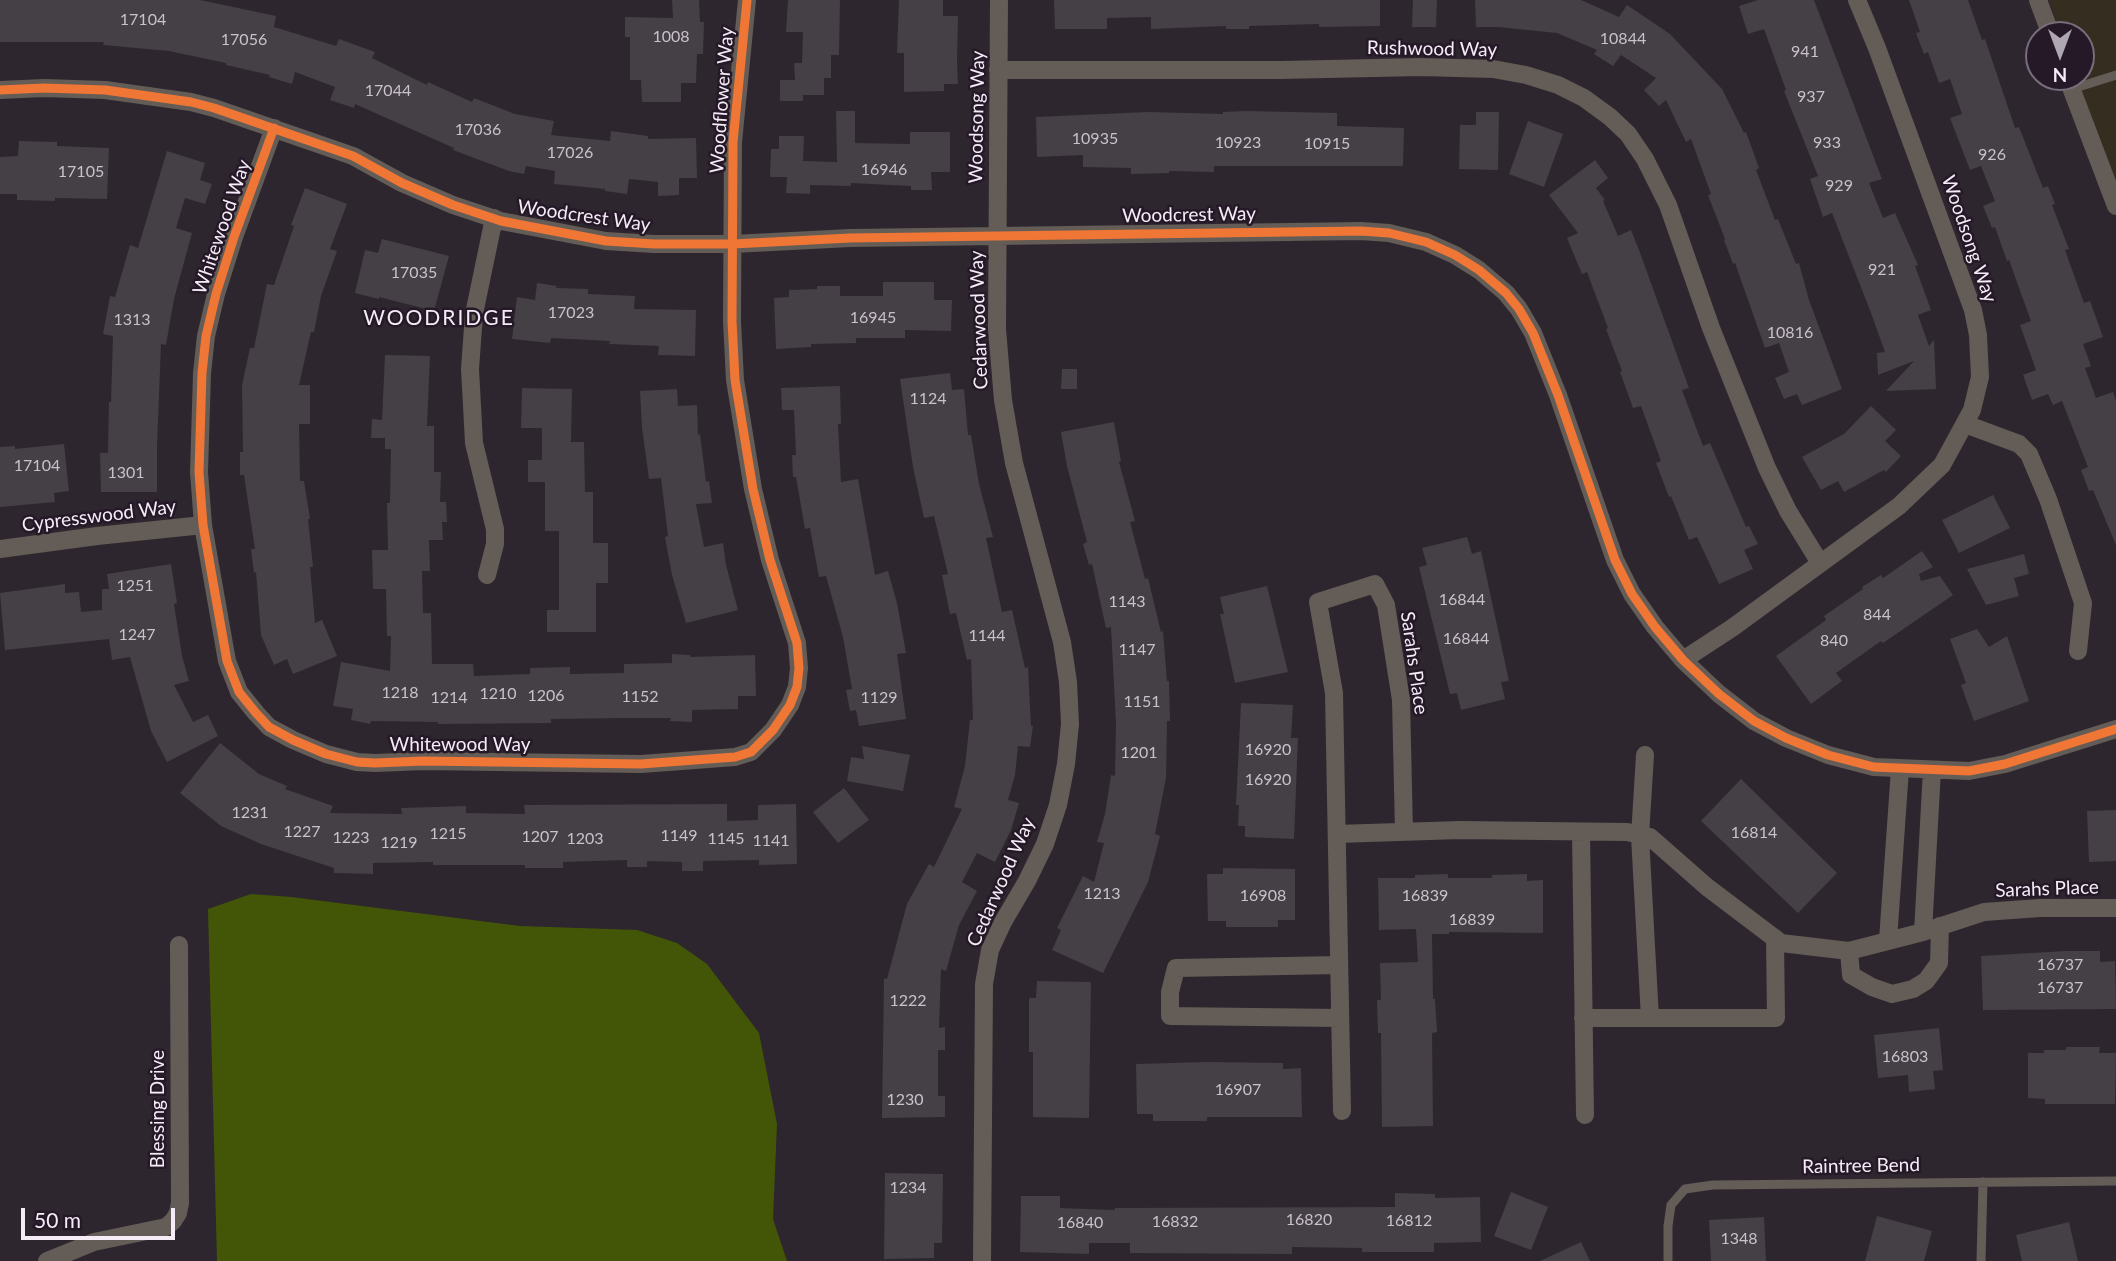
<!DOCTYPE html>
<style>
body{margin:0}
#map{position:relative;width:2116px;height:1261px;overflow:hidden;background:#2d262e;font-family:Lato,sans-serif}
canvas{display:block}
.north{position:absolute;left:2025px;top:21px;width:70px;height:70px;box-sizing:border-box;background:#251928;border:2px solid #786d7b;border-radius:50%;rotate:180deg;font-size:19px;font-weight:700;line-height:28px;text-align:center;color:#f5ecf7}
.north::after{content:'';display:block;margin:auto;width:24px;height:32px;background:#afa7b1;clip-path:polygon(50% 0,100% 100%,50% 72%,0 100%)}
.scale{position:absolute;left:21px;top:1208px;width:154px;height:32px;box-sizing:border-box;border:4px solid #f5ecf7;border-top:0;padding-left:9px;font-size:21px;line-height:24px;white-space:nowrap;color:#f5ecf7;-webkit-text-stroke:5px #251928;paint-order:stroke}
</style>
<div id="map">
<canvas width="2116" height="1261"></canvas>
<div class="north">N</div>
<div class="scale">50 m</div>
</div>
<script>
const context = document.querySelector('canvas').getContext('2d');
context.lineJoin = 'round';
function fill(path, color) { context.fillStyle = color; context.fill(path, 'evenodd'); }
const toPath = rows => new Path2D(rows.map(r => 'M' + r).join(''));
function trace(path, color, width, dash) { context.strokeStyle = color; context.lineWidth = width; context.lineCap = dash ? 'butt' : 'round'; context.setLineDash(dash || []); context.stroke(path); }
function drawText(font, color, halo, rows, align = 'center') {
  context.font = font + ' Lato,sans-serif'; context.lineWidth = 5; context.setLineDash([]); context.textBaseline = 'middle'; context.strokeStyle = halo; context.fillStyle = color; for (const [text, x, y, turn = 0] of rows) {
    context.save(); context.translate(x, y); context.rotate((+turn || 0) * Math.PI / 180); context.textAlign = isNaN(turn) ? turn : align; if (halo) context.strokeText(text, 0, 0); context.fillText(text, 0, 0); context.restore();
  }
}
fill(toPath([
 [2049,0,2116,0,2116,201,2075,77,2081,77,2081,35,2061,35]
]), '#352d1f');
fill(toPath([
 [251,894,291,897,520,926,637,930,677,943,707,964,759,1033,777,1124,773,1219,787,1261,217,1261,208,909]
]), '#435607');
fill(toPath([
 [0,0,200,0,276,16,274,27,336,46,339,39,375,52,372,58,427,85,428,82,472,102,474,98,515,114,554,121,551,135,610,141,611,131,648,136,648,139,696,138,697,178,679,178,679,195,658,196,658,182,629,179,627,194,605,191,605,189,554,184,555,171,526,166,524,174,509,171,453,150,454,148,355,104,354,108,330,100,335,87,295,72,292,84,269,77,270,75,226,65,226,63,169,51,103,45,104,42,0,42],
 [672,0,699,0,700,22,704,22,703,54,697,54,696,83,681,83,681,102,642,102,641,80,630,80,630,37,625,37,625,17,673,18],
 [788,0,840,0,839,55,831,55,831,78,824,78,824,95,803,95,803,101,780,101,780,80,795,80,794,63,802,63,803,32,786,32],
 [899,0,943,0,943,16,958,16,957,62,958,84,944,84,944,91,904,92,904,53,897,53],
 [1054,0,1380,0,1380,26,1319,27,1319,24,1249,26,1249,29,1226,29,1226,26,1151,29,1151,17,1107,18,1107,29,1055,29],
 [1413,0,1437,0,1436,27,1412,27],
 [1475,0,1581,0,1619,17,1627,5,1670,34,1722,89,1744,133,1746,132,1759,168,1756,170,1775,220,1778,219,1796,264,1799,263,1809,300,1842,389,1802,405,1797,394,1784,399,1775,378,1789,372,1779,343,1765,348,1735,263,1733,264,1724,240,1725,239,1708,195,1711,194,1691,139,1686,142,1666,100,1659,106,1644,90,1656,78,1621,55,1613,66,1594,54,1597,50,1557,33,1498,27,1476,27],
 [1758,0,1814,0,1882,179,1869,183,1883,218,1895,213,1918,265,1915,266,1931,310,1918,315,1929,346,1934,340,1936,389,1886,391,1914,361,1878,375,1877,353,1885,352,1871,313,1832,213,1823,217,1810,179,1818,176,1784,91,1786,90,1764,29,1748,34,1739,6],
 [1909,0,1968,0,1982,40,1985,39,2015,128,2019,127,2043,188,2048,186,2055,204,2052,205,2069,249,2065,250,2084,303,2090,301,2103,337,2083,344,2091,366,2085,368,2096,398,2113,392,2116,401,2116,545,2093,490,2089,491,2081,470,2088,467,2062,401,2053,405,2048,394,2032,400,2023,375,2036,370,2020,325,2031,321,2009,260,2007,261,1995,227,1992,228,1983,206,1995,201,1981,166,1970,170,1950,118,1962,114,1950,79,1939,83,1928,52,1924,54,1916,33,1920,32],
 [836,111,855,111,855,143,910,144,910,132,950,132,950,172,931,172,932,190,911,190,911,186,851,183,851,186,810,185,810,194,786,193,787,177,770,177,771,149,779,149,779,136,804,136,803,161,837,162],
 [1246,111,1337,113,1337,126,1404,128,1403,166,1214,166,1214,172,1169,171,1169,173,1131,174,1131,168,1083,167,1083,155,1037,157,1036,117,1148,112,1223,114,1223,112],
 [1476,112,1499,112,1498,170,1459,169,1460,125,1476,125],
 [1528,121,1563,134,1544,187,1509,174],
 [19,141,57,142,57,146,109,148,107,199,55,198,55,201,17,200,17,194,0,194,0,157,18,156],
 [167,151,205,163,200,180,212,184,205,204,185,198,176,228,192,233,174,299,166,345,161,344,157,446,157,492,101,492,100,453,108,453,109,402,111,402,113,336,103,334,110,296,115,297,130,245,138,248],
 [1595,160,1608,178,1596,188,1605,200,1603,201,1618,236,1631,230,1639,250,1689,388,1682,390,1703,446,1710,443,1746,527,1749,526,1758,544,1744,550,1753,569,1719,584,1697,537,1689,540,1671,496,1669,497,1656,463,1661,461,1641,406,1633,408,1620,372,1622,371,1606,329,1608,328,1587,272,1582,274,1567,238,1578,233,1549,195],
 [305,188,347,204,330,249,337,251,321,296,314,332,311,332,299,385,310,385,310,424,299,424,300,481,304,481,310,519,308,519,313,567,310,567,315,623,322,620,337,656,293,674,287,659,274,665,261,635,256,572,254,573,251,549,255,549,244,475,240,475,240,452,243,452,242,385,250,348,254,348,267,284,274,285,294,226,291,225],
 [382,239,449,256,434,311,379,297,379,299,355,293,365,250,378,253],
 [883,282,934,282,934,300,952,300,951,331,905,330,905,338,856,338,856,343,811,344,811,347,776,349,774,298,789,297,789,290,817,289,817,286,840,286,840,296,883,296],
 [537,283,557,286,556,288,588,289,588,294,635,296,634,309,696,310,695,356,658,355,659,346,609,344,610,341,551,338,550,343,512,339,517,297,535,300],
 [385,355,430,356,427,426,434,426,434,472,441,472,440,502,446,502,447,522,442,522,443,540,429,540,430,571,422,571,423,613,431,613,432,664,473,664,474,676,530,674,530,668,570,667,570,674,624,673,624,664,672,663,672,654,690,655,690,657,755,655,756,696,738,696,738,709,692,710,692,722,670,721,671,718,625,718,551,719,551,723,438,724,438,722,371,721,370,724,351,720,353,709,333,706,341,662,390,671,391,636,387,636,386,589,373,589,372,550,388,550,387,503,390,503,391,449,385,449,385,438,371,438,372,419,382,420],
 [1062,369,1077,369,1077,389,1061,389],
 [950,373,952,390,964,389,968,435,971,435,979,484,993,537,986,538,1002,612,1012,610,1025,668,1028,667,1031,726,1033,726,1030,747,1018,746,1015,775,1008,800,1019,803,1011,830,995,862,977,853,962,882,977,891,959,925,946,971,941,969,939,1028,945,1027,945,1050,938,1050,938,1096,945,1096,945,1117,882,1118,884,978,887,979,907,904,929,864,934,867,962,809,954,807,965,766,970,720,973,720,971,659,967,660,956,613,950,614,942,575,948,574,934,516,924,518,913,467,900,379],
 [840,386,841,424,838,424,841,482,858,479,875,575,888,571,897,603,906,653,897,654,906,719,859,726,856,710,850,711,846,690,852,689,843,637,826,576,819,577,810,528,805,529,796,477,793,477,792,455,796,455,794,410,782,410,781,388],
 [522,388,572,389,571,442,584,442,585,492,593,492,593,543,608,543,608,583,596,583,596,632,547,632,547,610,559,610,559,531,545,531,545,482,528,482,528,460,542,460,542,428,521,428],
 [677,389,678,406,697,405,698,435,700,434,706,482,709,481,712,503,696,504,704,547,723,543,726,565,738,610,686,623,672,575,665,537,668,536,661,478,649,479,642,428,640,391],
 [1871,406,1896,430,1885,441,1901,456,1886,472,1884,470,1844,492,1838,481,1821,490,1802,457,1844,434],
 [1114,422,1121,461,1119,462,1135,521,1130,522,1145,579,1148,578,1161,632,1163,631,1167,681,1169,681,1170,721,1167,721,1166,778,1155,834,1160,836,1148,882,1103,973,1052,950,1061,930,1057,928,1083,876,1094,882,1104,843,1097,842,1105,814,1111,775,1115,776,1116,724,1111,627,1106,628,1092,564,1089,565,1083,544,1087,542,1067,466,1061,432],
 [64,444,69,491,54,493,55,502,0,507,0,447,15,446,15,449],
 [1993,495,2010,528,1959,553,1942,520],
 [1467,537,1472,554,1481,551,1509,681,1501,682,1505,699,1461,710,1457,693,1450,694,1419,567,1427,565,1422,548],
 [1922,551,1933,567,1919,574,1921,581,1940,576,1953,595,1883,643,1881,641,1836,673,1842,681,1811,704,1776,656,1826,620,1824,616,1863,589,1862,587,1881,575,1883,578],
 [2024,554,2029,574,2014,578,2019,596,1986,605,1967,569],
 [171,564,177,603,174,604,182,656,189,681,174,685,193,722,208,715,218,736,167,762,151,731,130,657,112,660,109,639,5,650,0,593,65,584,65,593,79,592,81,612,102,610,102,589,109,589,107,574],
 [1267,586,1288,672,1235,683,1220,614,1224,614,1220,597],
 [1977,629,1989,647,2007,636,2029,701,1974,721,1961,685,1966,683,1950,639],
 [1241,703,1293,705,1291,738,1298,738,1294,839,1245,837,1245,826,1238,826,1239,805,1236,805],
 [220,743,259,774,287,786,285,789,333,806,330,813,402,814,401,808,466,806,466,813,525,814,524,805,727,804,727,821,758,820,758,805,796,804,797,864,759,865,759,860,703,861,703,871,682,871,682,862,647,861,647,867,627,867,627,860,563,862,563,868,525,868,525,865,433,865,433,862,373,863,373,874,334,873,334,868,261,844,221,826,180,793],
 [862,746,910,755,903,791,847,781,851,757,864,759],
 [1741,779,1837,873,1798,913,1701,821],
 [844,788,869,820,838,843,813,812],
 [2116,810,2116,861,2089,862,2087,811],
 [1223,868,1295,869,1295,920,1278,920,1278,927,1226,927,1226,921,1208,921,1207,874,1223,874],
 [1448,874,1448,878,1492,878,1492,875,1527,874,1527,881,1543,880,1543,933,1449,932,1449,934,1432,934,1433,999,1435,999,1437,1032,1432,1033,1433,1126,1382,1127,1381,1033,1378,1033,1377,1000,1381,1000,1380,963,1418,962,1416,929,1379,930,1378,878,1415,878,1415,875],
 [2066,951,2100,951,2100,962,2115,961,2116,1009,1983,1010,1981,956],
 [1037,981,1091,982,1089,1118,1033,1117,1033,1052,1029,1052,1029,998,1036,998],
 [1939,1028,1943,1070,1933,1071,1935,1089,1909,1092,1908,1075,1878,1078,1874,1035],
 [2066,1047,2100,1047,2099,1053,2116,1053,2115,1104,2045,1104,2045,1099,2028,1098,2028,1053,2044,1053,2044,1050,2066,1050],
 [1206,1062,1283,1063,1283,1069,1301,1068,1302,1117,1207,1117,1207,1121,1153,1121,1153,1114,1137,1114,1136,1064],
 [885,1173,943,1174,942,1243,934,1243,934,1258,884,1259],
 [1511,1192,1548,1207,1531,1250,1494,1236],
 [1395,1193,1435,1194,1435,1198,1480,1197,1481,1242,1434,1243,1434,1252,1362,1252,1362,1248,1292,1247,1292,1254,1130,1253,1130,1243,1089,1243,1089,1254,1020,1252,1021,1196,1060,1196,1060,1208,1115,1210,1115,1208,1395,1207],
 [1877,1216,1932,1231,1924,1261,1865,1261],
 [1764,1217,1766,1261,1711,1261,1709,1220],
 [2069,1222,2078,1261,2022,1261,2016,1235],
 [1581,1242,1590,1261,1540,1261]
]), '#453f46');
trace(toPath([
 [2072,89,2116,75],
 [1668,1261,1668,1226,1671,1205,1685,1189,1713,1185,2116,1181],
 [1981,1261,1983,1182]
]), '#645c56', 9);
trace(toPath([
 [2038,0,2051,35],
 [998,70,1281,70,1421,67,1493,69,1526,75,1558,85,1584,98,1610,117,1628,134,1645,159,1668,205,1711,328,1767,468,1788,511,1820,563],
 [2067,77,2116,206],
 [0,90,44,88,105,90,191,102,214,108,353,156,402,183,453,205,501,221,606,241,654,244,733,244,850,238,1361,231,1389,233,1426,242,1455,255,1479,270,1506,293,1519,309,1533,333,1558,395,1615,560,1632,594,1655,627,1683,660,1719,694,1754,721,1786,738,1828,755,1874,767,1969,771,2005,764,2116,729],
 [274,128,234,237,216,294,206,336,202,373,199,472,203,525,227,661,239,692,256,713,269,727,293,740,326,754,357,762,375,763,424,761,641,764,735,757,751,752,773,730,790,705,797,687,799,668,797,643,770,560,753,489,735,380,732,321,733,142,747,0],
 [1965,424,2019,444,2029,454,2048,499,2083,603,2078,651],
 [0,549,97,536,203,525],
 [487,575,495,544,495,529,474,443,470,369,474,314,494,218],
 [1683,660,1732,628,1899,506,1942,465,1972,410,1980,377,1978,335,1973,310,1877,48,1857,0],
 [1645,755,1640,836,1650,1018],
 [1581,832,1585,1115],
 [1337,834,1460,830,1627,832,1650,837,1707,887,1781,943,1849,951,1923,932,1984,912,2040,908,2116,908],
 [1923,932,1932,770],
 [1888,940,1900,769],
 [1849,951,1851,975,1872,987,1892,994,1913,989,1926,981,1939,963,1940,926],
 [1339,965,1176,968,1170,992,1170,1016,1340,1018],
 [1583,1018,1776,1018,1775,938],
 [1342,1111,1334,693,1318,602,1375,584,1386,605,1401,700,1404,832],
 [47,1261,94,1242,166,1227,173,1221,178,1213,180,1203,179,945],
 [982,1261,984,984,990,950,1003,922,1027,881,1045,844,1058,805,1066,764,1070,724,1068,682,1062,642,1014,463,1003,400,997,329,999,0]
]), '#645c56', 18);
trace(toPath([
 [0,90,44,88,105,90,191,102,214,108,353,156,402,183,453,205,501,221,606,241,654,244,733,244,850,238,1361,231,1389,233,1426,242,1455,255,1479,270,1506,293,1519,309,1533,333,1558,395,1615,560,1632,594,1655,627,1683,660,1719,694,1754,721,1786,738,1828,755,1874,767,1969,771,2005,764,2116,729],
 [274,128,234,237,216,294,206,336,202,373,199,472,203,525,227,661,239,692,256,713,269,727,293,740,326,754,357,762,375,763,424,761,641,764,735,757,751,752,773,730,790,705,797,687,799,668,797,643,770,560,753,489,735,380,732,321,733,142,747,0]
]), '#f07635', 9);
drawText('16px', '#c9c1cb', null, [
 ["17104",143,20],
 ["1008",671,37],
 ["10844",1623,39],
 ["17056",244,40],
 ["941",1805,52],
 ["17044",388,91],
 ["937",1811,97],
 ["17036",478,130],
 ["10935",1095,139],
 ["10923",1238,143],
 ["933",1827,143],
 ["10915",1327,144],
 ["17026",570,153],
 ["926",1992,155],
 ["16946",884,170],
 ["17105",81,172],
 ["929",1839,186],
 ["921",1882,270],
 ["17035",414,273],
 ["17023",571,313],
 ["16945",873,318],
 ["1313",132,320],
 ["10816",1790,333],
 ["1124",928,399],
 ["17104",37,466],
 ["1301",126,473],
 ["1251",135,586],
 ["16844",1462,600],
 ["1143",1127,602],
 ["844",1877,615],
 ["1247",137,635],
 ["1144",987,636],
 ["16844",1466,639],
 ["840",1834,641],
 ["1147",1137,650],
 ["1218",400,693],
 ["1210",498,694],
 ["1206",546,696],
 ["1152",640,697],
 ["1214",449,698],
 ["1129",879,698],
 ["1151",1142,702],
 ["16920",1268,750],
 ["1201",1139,753],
 ["16920",1268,780],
 ["1231",250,813],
 ["1227",302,832],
 ["16814",1754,833],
 ["1215",448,834],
 ["1149",679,836],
 ["1207",540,837],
 ["1223",351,838],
 ["1203",585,839],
 ["1145",726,839],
 ["1141",771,841],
 ["1219",399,843],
 ["1213",1102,894],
 ["16908",1263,896],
 ["16839",1425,896],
 ["16839",1472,920],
 ["16737",2060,965],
 ["16737",2060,988],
 ["1222",908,1001],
 ["16803",1905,1057],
 ["16907",1238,1090],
 ["1230",905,1100],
 ["1234",908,1188],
 ["16820",1309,1220],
 ["16812",1409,1221],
 ["16832",1175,1222],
 ["16840",1080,1223],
 ["1348",1739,1239]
]);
drawText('19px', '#f5ecf7', '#251928', [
 ["Rushwood Way",1432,49,1],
 ["Woodflower Way",722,100,-86],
 ["Woodsong Way",977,117,-89],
 ["Woodcrest Way",1189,215,-1],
 ["Woodcrest Way",584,216,8],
 ["Whitewood Way",222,227,-71],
 ["Woodsong Way",1969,239,71],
 ["Cedarwood Way",979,320,-92],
 ["Cypresswood Way",99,516,-7],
 ["Sarahs Place",1414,663,82],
 ["Whitewood Way",460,745],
 ["Cedarwood Way",1001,882,-66],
 ["Sarahs Place",2047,889,-2],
 ["Blessing Drive",158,1109,-90],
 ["Raintree Bend",1861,1166,-1]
]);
context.letterSpacing = '2px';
drawText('21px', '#f5ecf7', '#251928', [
 ["WOODRIDGE",439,318]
]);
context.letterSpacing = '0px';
</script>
